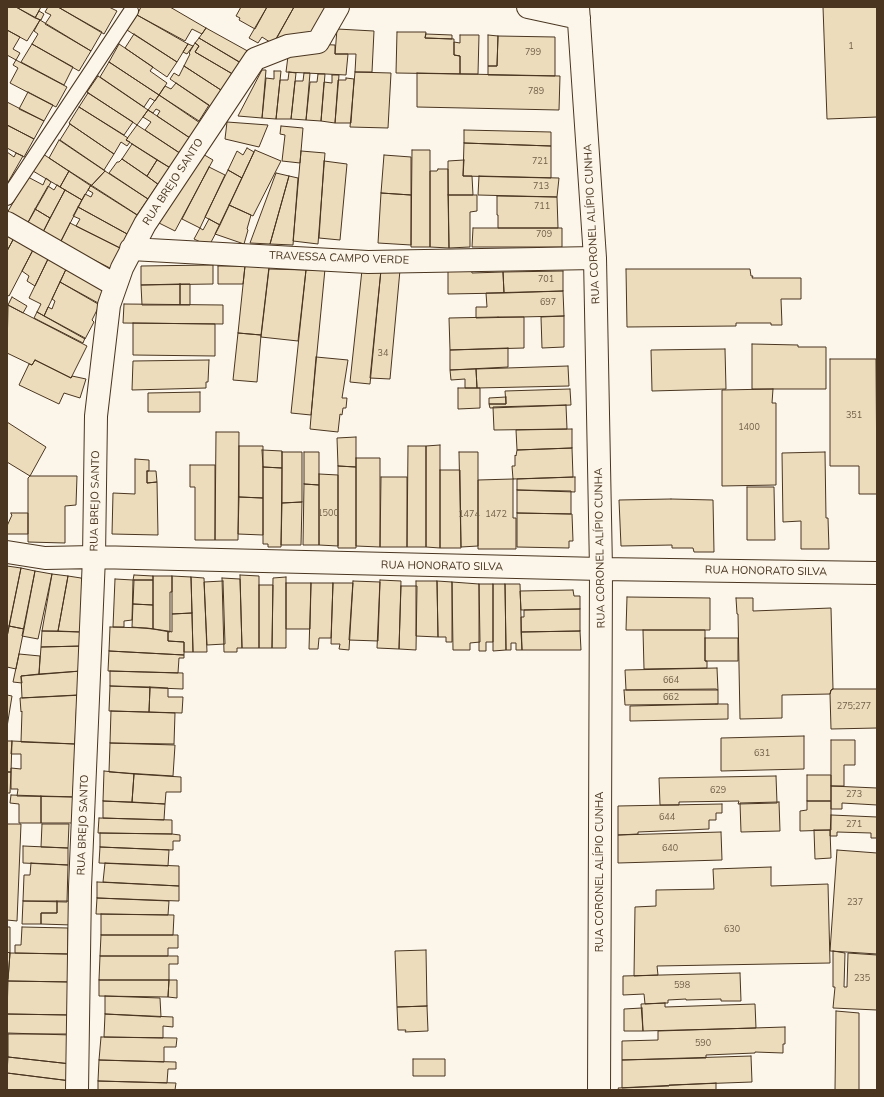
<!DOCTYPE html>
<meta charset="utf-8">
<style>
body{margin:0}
#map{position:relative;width:884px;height:1097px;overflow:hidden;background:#fbf6e9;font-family:Mulish,sans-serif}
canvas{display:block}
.frame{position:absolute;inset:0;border:8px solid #4a3520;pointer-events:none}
</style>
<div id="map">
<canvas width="884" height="1097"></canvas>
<div class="frame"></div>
</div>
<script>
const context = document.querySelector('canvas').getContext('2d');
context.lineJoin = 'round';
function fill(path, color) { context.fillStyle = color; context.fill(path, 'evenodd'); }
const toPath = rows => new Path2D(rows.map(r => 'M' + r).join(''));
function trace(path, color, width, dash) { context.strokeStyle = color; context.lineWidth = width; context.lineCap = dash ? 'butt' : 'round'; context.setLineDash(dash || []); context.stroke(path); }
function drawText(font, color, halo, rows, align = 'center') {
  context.font = font + ' Mulish,sans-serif'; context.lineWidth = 3; context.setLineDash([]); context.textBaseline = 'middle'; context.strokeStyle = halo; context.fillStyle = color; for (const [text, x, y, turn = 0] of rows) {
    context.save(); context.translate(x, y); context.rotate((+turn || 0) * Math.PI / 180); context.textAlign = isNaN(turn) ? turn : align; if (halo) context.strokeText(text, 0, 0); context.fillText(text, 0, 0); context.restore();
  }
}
const building = toPath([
 [7,7,16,7,40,20,27,41,7,30,7,7],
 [16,7,41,7,35,18,16,7],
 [48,7,58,7,102,32,91,51,45,24,51,15,45,12,48,7],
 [58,7,109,7,117,11,104,34,58,7],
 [141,7,170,7,206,28,202,34,192,29,185,41,137,15,141,7],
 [241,7,267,7,255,29,239,20,240,18,236,16,241,7],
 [267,7,294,7,273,44,262,37,258,43,249,38,267,7],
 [294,7,333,7,315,40,274,43,294,7],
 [823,7,877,7,877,117,827,119,823,7],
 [39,11,44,14,41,20,35,18,39,11],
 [137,15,188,44,177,62,127,30,137,15],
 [40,20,91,51,79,71,32,44,38,34,34,31,40,20],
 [206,28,253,54,244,65,199,38,206,28],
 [337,29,374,31,372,72,355,72,356,54,335,54,337,29],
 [7,30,20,37,13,49,20,53,16,60,7,55,7,30],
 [397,32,426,32,425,38,454,39,454,55,460,56,460,74,396,73,397,32],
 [134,34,177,62,167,77,125,48,134,34],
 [426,34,452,35,452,39,425,38,426,34],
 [460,35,479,35,478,74,460,74,460,56,454,55,454,42,460,43,460,35],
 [488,35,498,36,497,66,488,66,488,35],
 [498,36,555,37,555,76,488,75,488,66,497,66,498,36],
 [199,38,243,64,236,76,195,52,199,46,195,43,199,38],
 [195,43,199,46,195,52,236,76,224,92,184,66,190,54,189,53,195,43],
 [32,44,73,67,64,85,21,62,32,44],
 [119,44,153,67,150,71,167,83,159,95,109,62,119,44],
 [188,44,193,46,187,54,183,52,188,44],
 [312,44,335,45,335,54,348,54,346,75,286,72,289,48,312,44],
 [16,60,67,87,56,107,10,83,18,68,13,65,16,60],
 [109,62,159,95,155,101,150,98,144,107,100,77,109,62],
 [184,66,224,92,214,109,170,79,174,73,179,76,184,66],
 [262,70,266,70,262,118,238,116,262,70],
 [274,71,281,71,276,119,262,118,266,78,274,79,274,71],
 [289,72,296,73,291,119,276,119,280,80,288,80,289,72],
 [355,72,391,73,388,128,350,127,355,72],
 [304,73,310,73,306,120,291,119,295,81,303,81,304,73],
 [417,73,560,76,559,110,417,107,417,73],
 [318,74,325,74,321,121,306,120,310,82,317,82,318,74],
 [332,75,339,75,335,123,321,121,324,82,332,83,332,75],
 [98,76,148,110,137,125,87,92,98,76],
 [346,78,354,79,351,123,335,123,338,80,346,80,346,78],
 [176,83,209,105,199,121,159,95,165,86,171,89,176,83],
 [28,92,53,105,44,121,19,109,28,92],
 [88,93,133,122,124,135,79,107,88,93],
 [159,95,203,125,193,140,157,116,160,111,156,109,153,113,148,110,159,95],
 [7,102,44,121,34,139,7,125,7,102],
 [79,107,128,138,126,140,130,142,127,146,121,142,114,154,70,124,69,123,79,107],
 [148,110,193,140,184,156,145,130,151,122,143,117,148,110],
 [227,122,268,125,259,147,225,139,227,122],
 [70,124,114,154,104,170,60,140,70,124],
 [7,125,34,139,24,157,7,148,7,125],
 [137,125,183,155,172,169,126,140,137,125],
 [281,126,303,128,300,163,282,161,285,135,280,134,281,126],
 [464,130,551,132,551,146,464,143,464,130],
 [59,140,105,171,91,186,49,158,59,140],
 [464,143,551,146,551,178,463,176,464,143],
 [132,144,157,160,147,176,122,159,132,144],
 [247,148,254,152,242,178,228,170,237,151,243,155,247,148],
 [255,150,281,161,253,216,229,205,255,150],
 [412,150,430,150,430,247,411,247,412,150],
 [301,151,325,153,318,244,293,241,301,151],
 [7,152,14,157,16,153,23,156,7,184,7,152],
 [201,153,213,160,175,231,157,222,201,153],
 [43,154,69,171,60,187,33,171,43,154],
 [384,155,411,157,411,195,381,193,384,155],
 [122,159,158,184,148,199,109,173,117,162,119,162,122,159],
 [157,160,172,169,160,186,147,176,157,160],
 [464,160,463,176,472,176,473,195,448,195,448,161,464,160],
 [324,161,347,164,340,240,319,238,324,161],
 [209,167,225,175,200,228,182,219,209,167],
 [438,169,448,169,449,248,430,247,430,171,437,171,438,169],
 [228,170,242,178,220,225,205,217,228,170],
 [69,171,91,185,82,200,60,187,69,171],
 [105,171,148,199,137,215,91,186,105,171],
 [276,173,289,176,270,244,250,243,276,173],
 [289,176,298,178,293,245,270,244,289,176],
 [479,176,559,178,557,197,478,195,479,176],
 [28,177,43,185,46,178,51,182,26,226,7,213,28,177],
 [57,185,65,190,50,218,35,209,48,186,54,190,57,185],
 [91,185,139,216,129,235,78,207,85,194,91,197,93,193,88,190,91,185],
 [65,190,82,200,60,243,42,234,65,190],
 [381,193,411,195,411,245,378,243,381,193],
 [448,195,477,195,477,211,470,212,470,247,449,248,448,195],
 [497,196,557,197,558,228,498,228,498,215,497,215,497,196],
 [229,205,251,215,247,229,248,230,244,244,215,234,229,205],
 [78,207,129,235,122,249,76,226,80,219,73,216,78,207],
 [35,209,50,218,42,234,26,226,35,209],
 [209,219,220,225,209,246,194,239,200,228,203,230,209,219],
 [70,223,122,249,112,269,60,243,70,223],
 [473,228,562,228,562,247,472,247,473,228],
 [7,234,14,238,7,251,7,234],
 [14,238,34,248,9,296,7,295,7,251,14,238],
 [34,248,49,257,35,286,27,281,29,276,22,271,34,248],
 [50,255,68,265,44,316,37,312,41,304,29,298,50,255],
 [68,265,106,286,98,304,60,282,68,265],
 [213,265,213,284,141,285,141,266,213,265],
 [218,266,245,266,243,284,218,284,218,266],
 [245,266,269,267,261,335,238,333,245,266],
 [269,269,306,270,298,341,261,337,269,269],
 [325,269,311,415,291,413,306,270,325,269],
 [448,269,471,269,472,273,503,272,504,293,448,294,448,269],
 [626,269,750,269,751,276,753,276,752,278,801,278,801,299,781,299,782,325,771,325,771,323,736,323,736,326,627,327,626,269],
 [362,270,381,270,370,384,350,382,362,270],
 [381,270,400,270,390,379,370,378,381,270],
 [563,271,563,291,504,293,503,272,563,271],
 [60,282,100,304,92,320,94,322,85,339,44,316,48,307,52,309,55,301,52,299,60,282],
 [180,284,180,305,142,305,141,285,180,284],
 [180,284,190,284,190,305,180,305,180,284],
 [563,291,564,316,476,318,476,307,487,307,486,293,563,291],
 [12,297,27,306,23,313,8,305,12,297],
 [124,304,223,305,223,324,123,323,124,304],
 [8,305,87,346,71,378,35,360,32,365,7,353,8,305],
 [37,312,85,338,83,343,34,318,37,312],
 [564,316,564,347,542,348,541,317,564,316],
 [498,317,524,317,524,348,450,350,449,318,498,317],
 [133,323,215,324,215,356,133,355,133,323],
 [238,333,261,335,257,382,233,380,238,333],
 [752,344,798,345,798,347,826,347,826,389,752,389,752,344],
 [508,348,508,367,450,370,450,350,508,348],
 [725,349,726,389,652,391,651,350,725,349],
 [316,357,348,360,342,398,347,398,346,408,343,408,342,415,340,414,338,432,310,429,316,357],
 [830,359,876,359,877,494,859,494,859,466,830,466,830,359],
 [35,360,71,378,72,376,86,379,80,398,64,393,59,404,19,385,29,364,32,365,35,360],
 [209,360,208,382,206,382,206,388,132,390,133,361,209,360],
 [568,366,569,386,477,388,476,369,568,366],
 [476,369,477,388,465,388,465,379,451,380,450,370,476,369],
 [458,388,480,388,480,408,458,409,458,388],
 [570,389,571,405,490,408,489,404,506,404,505,391,570,389],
 [773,389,772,403,776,403,776,485,722,486,722,390,773,389],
 [200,392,200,412,148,412,148,393,200,392],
 [506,397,506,404,489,404,489,398,506,397],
 [566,405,567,429,494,430,493,407,566,405],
 [7,422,46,447,30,476,7,462,7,422],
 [572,429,572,448,517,450,516,430,572,429],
 [216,432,239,432,238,540,215,540,216,432],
 [356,437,356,467,338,466,337,438,356,437],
 [440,445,440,548,426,547,426,446,440,445],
 [239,446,263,446,263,498,239,497,239,446],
 [408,446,426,446,426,547,407,547,408,446],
 [572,448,573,477,513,479,512,466,515,466,515,455,516,456,517,450,572,448],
 [262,450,282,451,282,468,263,467,262,450],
 [282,452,302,452,302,502,282,503,282,452],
 [304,452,319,452,319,485,304,484,304,452],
 [459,452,478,452,478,546,461,547,459,452],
 [825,452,826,518,828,518,829,549,801,549,801,521,783,522,782,453,825,452],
 [356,458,380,458,380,547,356,546,356,458],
 [135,459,149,460,149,471,147,471,147,483,157,482,158,535,112,534,113,493,135,494,135,459],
 [190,465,215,465,215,540,195,540,195,487,190,487,190,465],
 [338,466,356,467,356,548,338,548,338,466],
 [263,467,282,468,281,547,268,547,268,544,263,544,263,467],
 [440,470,460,470,461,548,440,548,440,470],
 [147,471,156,471,157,482,147,483,147,471],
 [319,474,338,475,338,546,319,545,319,474],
 [30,476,77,476,76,505,65,506,65,543,28,542,28,478,30,476],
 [381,477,407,477,407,547,380,547,381,477],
 [575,477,575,492,517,490,517,479,575,477],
 [513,479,513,518,516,518,516,549,478,549,478,480,513,479],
 [304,484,319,485,319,545,303,545,304,484],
 [747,487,774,487,775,540,747,540,747,487],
 [517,490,571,491,571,514,517,513,517,490],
 [239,497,263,498,263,535,238,534,239,497],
 [671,499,713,500,714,552,694,552,693,548,672,548,672,545,621,546,619,500,671,499],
 [302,502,301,545,281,545,282,503,302,502],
 [11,513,28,513,28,534,7,534,7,526,12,515,11,514,11,513],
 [517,513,572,514,573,541,569,541,569,548,517,547,517,513],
 [7,561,7,566,21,568,7,637,7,561],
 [21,568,35,571,24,629,9,626,21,568],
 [35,571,52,574,38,639,22,636,35,571],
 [52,574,68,576,58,631,42,631,52,574],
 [134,575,153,576,153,580,133,580,134,575],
 [240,575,259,576,259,648,242,648,240,575],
 [68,576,81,578,86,586,81,632,58,631,68,576],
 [153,576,172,576,172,592,170,592,170,632,153,629,153,576],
 [172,576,191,577,192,613,172,614,172,576],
 [191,577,204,578,207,652,193,652,191,577],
 [286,577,286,648,272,648,273,578,286,577],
 [222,578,240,579,242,648,237,648,237,652,224,652,222,578],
 [115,579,133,580,132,620,124,621,124,627,113,627,115,579],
 [134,580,153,580,153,605,133,604,134,580],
 [380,580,401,581,399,649,377,648,380,580],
 [223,581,225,644,207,645,204,582,223,581],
 [353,581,380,582,378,641,349,640,353,581],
 [416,581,437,581,438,637,416,636,416,581],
 [437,581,452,582,452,642,446,642,446,637,438,637,437,581],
 [452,582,479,584,480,642,470,643,470,650,453,650,452,582],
 [286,583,311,583,310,629,286,629,286,583],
 [311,583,333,583,331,638,319,638,318,649,309,649,311,583],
 [333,583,353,583,349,650,339,649,340,644,331,644,333,583],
 [479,584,493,584,493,642,486,642,486,651,479,651,479,584],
 [493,584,505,584,506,650,493,651,493,584],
 [505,584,520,584,522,650,516,650,516,643,511,643,511,650,506,650,505,584],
 [259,585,273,585,272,648,259,648,259,585],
 [401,586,417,586,416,650,399,649,401,586],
 [573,590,574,596,580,596,580,609,521,610,520,591,573,590],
 [627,597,710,598,710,630,626,630,627,597],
 [736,598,753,598,753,611,831,608,833,689,831,690,830,694,782,695,782,718,740,719,738,614,737,614,736,598],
 [133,604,153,605,153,629,132,627,133,604],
 [580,609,580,631,521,632,521,617,524,617,524,610,580,609],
 [192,613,193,652,184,652,184,642,168,641,168,631,172,632,172,614,192,613],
 [9,626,24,629,16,669,7,667,7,637,9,626],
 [110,627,147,628,168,631,168,641,184,642,184,655,109,651,110,627],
 [643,630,705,630,705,661,707,661,707,668,644,669,643,630],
 [42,631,81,632,83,646,41,647,42,631],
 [580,631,581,650,522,650,521,632,580,631],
 [705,638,738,638,738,661,705,661,705,638],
 [83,646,81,671,39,674,41,647,83,646],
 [109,651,184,655,184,658,179,658,178,673,108,671,109,651],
 [19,654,40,656,39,674,21,676,22,683,13,682,19,654],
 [717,668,718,690,626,690,625,670,717,668],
 [81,671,83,695,22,698,21,676,81,671],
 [110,671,183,673,183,689,110,686,110,671],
 [110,686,150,687,149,712,109,711,110,686],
 [150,687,168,688,168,697,183,697,182,713,149,712,150,687],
 [833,689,877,689,877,728,831,729,830,694,831,690,833,689],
 [624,690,716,689,718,690,718,704,625,705,624,690],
 [7,695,12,696,7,727,7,695],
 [77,695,75,744,21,742,22,711,21,712,20,698,77,695],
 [716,704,728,704,728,719,630,721,630,706,716,704],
 [111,711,175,713,174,744,110,743,111,711],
 [804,736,804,769,721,771,721,738,804,736],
 [831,740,855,740,855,765,844,765,844,786,831,786,831,740],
 [7,741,12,741,11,772,7,772,7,741],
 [12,741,75,744,73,797,17,796,18,789,11,789,11,768,21,769,21,754,11,754,12,741],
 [110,743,175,745,173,776,109,772,110,743],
 [104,771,134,774,132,802,103,801,104,771],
 [7,772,11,772,10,793,7,793,7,772],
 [134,774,181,777,181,792,166,792,165,804,132,802,134,774],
 [807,775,831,775,831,801,807,801,807,775],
 [776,776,777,803,738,804,739,801,679,802,679,805,660,805,659,778,776,776],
 [831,786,877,788,877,805,842,803,842,809,831,809,831,786],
 [11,795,41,796,41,823,19,823,19,804,10,803,11,795],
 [41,796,77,797,77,823,41,823,41,796],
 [103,801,165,804,164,820,103,818,103,801],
 [807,801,831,801,831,830,800,831,800,811,807,810,807,801],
 [779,802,780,831,741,832,740,803,779,802],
 [722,804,722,813,716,813,716,820,709,820,709,829,638,832,638,834,618,835,618,806,722,804],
 [831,815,877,817,877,838,871,838,871,833,837,832,837,836,830,836,831,815],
 [99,818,172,820,172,834,98,833,99,818],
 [7,824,21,824,17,921,7,920,7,824],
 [42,824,69,824,68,848,41,847,42,824],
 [814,830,830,830,831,858,815,859,814,830],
 [721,832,722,860,618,863,618,835,721,832],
 [100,833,172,834,180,835,180,841,173,841,173,850,100,847,100,833],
 [23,846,68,848,68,865,23,863,23,846],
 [100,847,169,850,168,866,99,863,100,847],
 [837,850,877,853,877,954,830,951,837,850],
 [31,863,68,865,67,902,23,901,24,875,30,875,31,863],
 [105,863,179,866,179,886,103,882,105,863],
 [771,867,771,886,828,884,830,963,657,966,658,975,634,976,635,907,656,906,656,890,714,889,713,869,771,867],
 [97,882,179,886,179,901,97,898,97,882],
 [97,898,169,901,168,915,96,914,97,898],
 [23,901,57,901,57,913,41,913,41,924,22,924,23,901],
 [57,901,73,901,72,925,41,924,41,913,57,913,57,901],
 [101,914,174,915,173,935,101,935,101,914],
 [7,927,10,927,10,953,7,952,7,927],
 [22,927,68,928,68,954,15,953,15,945,21,945,22,927],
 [101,935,178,935,178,948,168,948,168,956,100,956,101,935],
 [426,950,427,1006,397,1007,395,951,426,950],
 [833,951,845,953,844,987,847,987,848,953,877,955,877,1010,833,1008,835,987,833,987,833,951],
 [7,952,10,953,8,979,7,979,7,952],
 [10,953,68,954,73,982,8,981,10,953],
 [100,956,178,956,178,964,169,964,169,980,99,980,100,956],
 [740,973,741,1001,721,1001,721,999,686,1000,686,999,668,1000,668,1003,665,1003,645,1004,644,994,623,995,623,976,740,973],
 [99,980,169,980,168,997,99,996,99,980],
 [169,980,177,980,177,998,168,997,169,980],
 [8,981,71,982,70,1015,7,1014,8,981],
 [105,996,160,998,161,1017,105,1014,105,996],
 [665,1003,665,1007,755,1004,756,1028,643,1031,641,1004,665,1003],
 [427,1006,428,1031,405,1032,406,1030,398,1030,397,1007,427,1006],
 [642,1008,643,1031,624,1031,624,1009,642,1008],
 [836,1011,859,1013,859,1090,835,1090,836,1011],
 [7,1014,70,1015,71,1035,7,1033,7,1014],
 [105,1014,173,1017,173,1027,163,1026,163,1038,104,1037,105,1014],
 [785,1027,785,1044,783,1044,783,1053,755,1052,755,1053,706,1055,706,1058,622,1060,622,1041,658,1040,658,1031,785,1027],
 [8,1034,72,1034,71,1064,8,1057,8,1034],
 [101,1037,177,1038,176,1047,164,1047,164,1062,99,1060,101,1037],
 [751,1056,752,1082,669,1085,669,1086,622,1088,622,1060,751,1056],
 [8,1057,71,1064,71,1081,7,1073,8,1057],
 [413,1059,445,1059,445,1076,413,1076,413,1059],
 [99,1060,176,1062,176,1069,168,1069,167,1083,98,1081,99,1060],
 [7,1073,71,1081,71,1090,7,1090,7,1073],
 [98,1081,176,1083,175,1090,98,1090,98,1081],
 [716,1083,716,1090,619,1090,618,1088,716,1083]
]);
fill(building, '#ecdcbc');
trace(building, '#4a3520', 1);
const lane = toPath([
 [7,198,131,11]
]);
const street = toPath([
 [528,7,579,18],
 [578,7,595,258,601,569,599,1090],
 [7,223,115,285],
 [131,249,368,262,595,258],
 [7,552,45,558,94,557,601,569,877,573],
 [77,1090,80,887,94,557,96,416,109,305,122,268,145,224,255,59,288,46,318,42,338,7]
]);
trace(lane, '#4a3520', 16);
trace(street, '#4a3520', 24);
trace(lane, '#fbf6e9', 14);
trace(street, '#fbf6e9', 22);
drawText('9px', '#725f47', null, [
 ["1",851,46],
 ["799",533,52],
 ["789",536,91],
 ["721",540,161],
 ["713",541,186],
 ["711",542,206],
 ["709",544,234],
 ["701",546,279],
 ["697",548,302],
 ["34",383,353],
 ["351",854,415],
 ["1400",749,427],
 ["1500",328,513],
 ["1474",469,514],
 ["1472",496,514],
 ["664",671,680],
 ["662",671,697],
 ["275;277",854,706],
 ["631",762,753],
 ["629",718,790],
 ["273",854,794],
 ["644",667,817],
 ["271",854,824],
 ["640",670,848],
 ["237",855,902],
 ["630",732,929],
 ["235",862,978],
 ["598",682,985],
 ["590",703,1043]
]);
drawText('11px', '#4a3520', '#fbf6e9', [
 ["RUA BREJO SANTO",173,182,-57],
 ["RUA CORONEL ALÍPIO CUNHA",592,224,-93],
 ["TRAVESSA CAMPO VERDE",339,258,2],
 ["RUA BREJO SANTO",95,501,-89],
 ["RUA CORONEL ALÍPIO CUNHA",600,548,-91],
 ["RUA HONORATO SILVA",442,566,1],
 ["RUA HONORATO SILVA",766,571,1],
 ["RUA BREJO SANTO",83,825,-88],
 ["RUA CORONEL ALÍPIO CUNHA",600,872,-90]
]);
</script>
